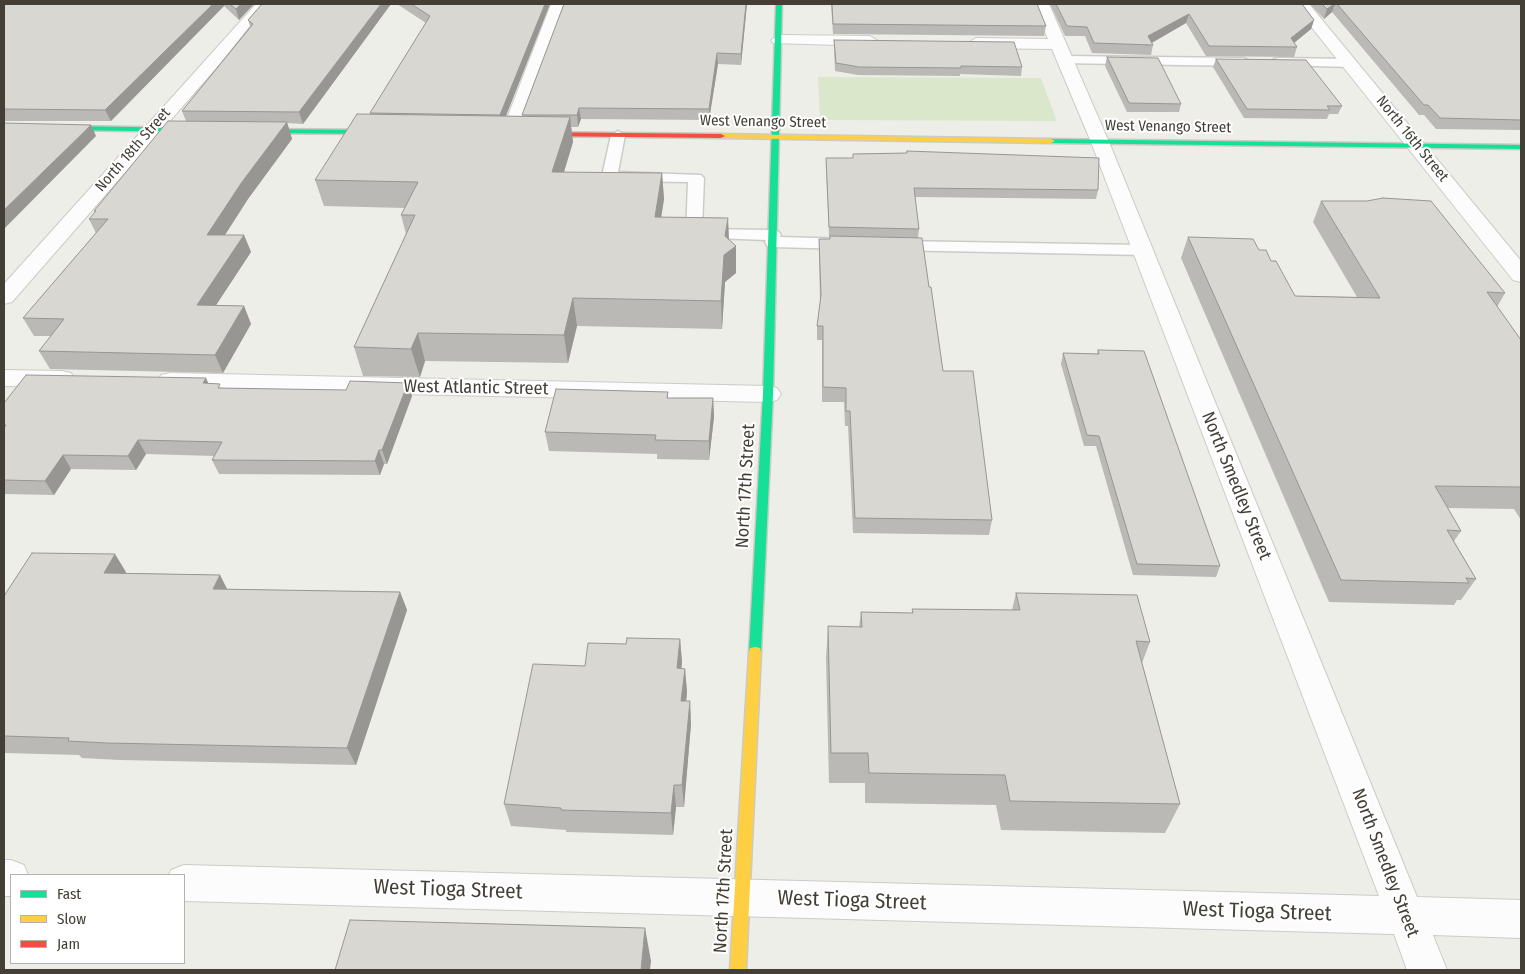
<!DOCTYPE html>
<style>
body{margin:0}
#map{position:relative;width:1525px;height:974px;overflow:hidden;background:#eeeee9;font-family:"Fira Sans Condensed",sans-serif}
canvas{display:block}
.frame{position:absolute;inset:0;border:5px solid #443f36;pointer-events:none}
.legend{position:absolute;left:10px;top:874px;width:175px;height:90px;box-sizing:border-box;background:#fff;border:1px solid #b4b2af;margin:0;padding:6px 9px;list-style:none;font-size:15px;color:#443f36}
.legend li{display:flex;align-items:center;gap:10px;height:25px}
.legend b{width:25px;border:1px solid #b4b2af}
</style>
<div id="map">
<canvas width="1525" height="974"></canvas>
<div class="frame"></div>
<ul class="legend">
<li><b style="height:6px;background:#16e098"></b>Fast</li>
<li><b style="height:6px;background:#ffcf43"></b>Slow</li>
<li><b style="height:6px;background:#f24e42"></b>Jam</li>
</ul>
</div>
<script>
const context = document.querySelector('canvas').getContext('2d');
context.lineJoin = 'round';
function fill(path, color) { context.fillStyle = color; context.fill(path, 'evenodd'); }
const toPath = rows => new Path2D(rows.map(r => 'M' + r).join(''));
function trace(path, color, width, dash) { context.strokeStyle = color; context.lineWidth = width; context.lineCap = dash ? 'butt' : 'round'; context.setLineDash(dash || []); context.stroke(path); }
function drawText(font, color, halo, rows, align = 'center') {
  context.font = font + ' "Fira Sans Condensed",sans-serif'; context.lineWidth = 4; context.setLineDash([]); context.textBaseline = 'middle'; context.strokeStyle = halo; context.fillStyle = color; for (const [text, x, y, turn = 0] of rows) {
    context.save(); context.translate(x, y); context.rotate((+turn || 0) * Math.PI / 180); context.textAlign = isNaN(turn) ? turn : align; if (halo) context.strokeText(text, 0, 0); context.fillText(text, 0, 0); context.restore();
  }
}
fill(toPath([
 [818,77,1041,78,1057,121,820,120]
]), '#dae7cb');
const lane = toPath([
 [1064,56,1244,58,1251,62,1244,66,1059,63,1058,60,1064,56],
 [1279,58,1350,59,1357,63,1350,67,1274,65,1272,62,1274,59,1279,58],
 [618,131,625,135,618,172,701,175,704,178,702,229,773,230,779,232,781,235,780,237,848,239,854,240,856,244,854,248,848,249,773,247,767,246,765,242,766,240,688,237,686,234,688,182,610,181,602,176,611,135,618,131],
 [896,241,1143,245,1149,246,1151,250,1149,254,1143,255,890,250,888,246,890,242,896,241]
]);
const street = toPath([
 [256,4,272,4,12,302,4,304,4,284,256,4],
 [551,4,567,4,519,134,517,138,503,138,501,134,551,4],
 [1033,4,1049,4,1109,142,1417,897,1521,900,1521,938,1433,935,1447,970,1407,970,1394,934,184,901,184,875,169,875,171,870,184,865,1379,896,1091,142,1052,49,976,48,968,43,976,38,1048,39,1033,4],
 [1293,4,1309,4,1521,261,1521,282,1513,280,1293,4],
 [779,35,870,36,878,41,870,46,773,43,771,40,779,35],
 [4,370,62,371,71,373,74,379,71,385,62,387,4,386,4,370],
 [170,373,768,386,777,388,781,394,777,400,768,402,170,389,161,387,158,381,161,375,170,373],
 [4,860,11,860,24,865,28,875,11,875,11,896,4,896,4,860]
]);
const fast = toPath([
 [776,4,782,4,773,394,761,652,760,656,755,657,750,656,749,652,763,394,776,4],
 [4,125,197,128,201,130,197,132,4,129,4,125],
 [250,129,382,130,386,132,382,134,253,133,250,133,250,129],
 [1048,139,1521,145,1521,149,1051,143,1047,141,1048,139]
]);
const slow = toPath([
 [718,134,1051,139,1055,141,1051,143,721,138,717,136,718,134],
 [755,647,760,648,761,652,746,970,730,970,749,652,750,648,755,647]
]);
const jam = toPath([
 [532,132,721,134,725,136,721,138,535,136,532,136,532,132]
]);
trace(lane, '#cccbc7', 3);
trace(street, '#cccbc7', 2);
trace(fast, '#cccbc1', 3);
trace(slow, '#cccbc1', 3);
trace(jam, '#cccbc1', 3);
fill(lane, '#fcfcfc');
fill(street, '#fcfcfc');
fill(fast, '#16e098');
fill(slow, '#ffcf43');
fill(jam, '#f24e42');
fill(toPath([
 [4,4,254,4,239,20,224,6,111,121,4,121],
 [391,4,303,124,287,123,292,139,248,199,225,235,244,235,251,252,216,305,244,306,251,324,223,373,50,369,39,351,51,336,34,336,23,318,96,233,89,219,95,213,94,211,186,121,182,111,250,26,248,20],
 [397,4,550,4,506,116,522,116,522,115,564,4,747,4,741,65,718,64,709,120,581,119,578,127,571,127,573,142,564,172,662,173,664,199,661,217,728,218,729,239,736,273,725,282,722,329,577,326,568,363,425,361,420,377,363,376,354,347,406,234,401,215,405,208,324,206,315,180,370,114,370,113,426,23],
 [831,4,1037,4,1046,26,1044,36,833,34],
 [1050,4,1302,4,1314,20,1311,29,1294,43,1297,47,1294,57,1206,56,1186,23,1152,43,1153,45,1151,55,1092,53,1085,36,1065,36],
 [1310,4,1521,4,1521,130,1436,129,1424,115,1419,115,1332,12,1324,19],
 [834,40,1022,67,1021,76,960,74,960,76,858,75,835,71,834,48],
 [1107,57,1181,104,1179,112,1127,112,1105,66],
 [1216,59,1342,106,1338,114,1329,114,1327,119,1244,118,1213,67],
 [907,151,1098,190,1096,199,915,197,919,229,918,238,929,287,943,371,992,520,989,535,853,533,848,426,845,426,844,402,822,402,822,340,817,340,817,326,820,302,819,253,819,239,830,239,830,236,829,236,826,167,826,158,853,158,853,154,907,153],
 [1321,201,1505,293,1497,307,1521,340,1521,520,1514,509,1448,508,1461,531,1454,541,1476,579,1461,600,1457,600,1454,605,1329,602,1181,258,1188,237,1259,250,1271,261,1295,296,1357,297,1313,222],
 [1098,350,1220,566,1216,577,1133,575,1096,446,1084,446,1061,364,1063,353,1097,354],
 [206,378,208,383,222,388,412,396,387,464,384,464,380,475,219,474,212,460,214,456,146,454,136,470,71,469,54,495,4,494,4,403],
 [668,392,668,398,713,398,714,417,709,460,657,459,657,454,549,451,545,432],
 [126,572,126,573,220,575,227,589,400,592,407,610,356,765,120,760,82,758,79,755,4,753,4,596],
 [1016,593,1150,642,1142,663,1180,804,1165,833,1001,830,996,805,865,803,865,783,829,783,826,658,828,626,859,627,861,612,912,613,912,609,1012,610],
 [680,639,682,662,681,669,685,669,687,692,686,701,690,701,691,724,684,807,676,807,673,835,566,832,566,830,511,826,504,804,585,666,626,644]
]), '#bab9b5');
fill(toPath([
 [213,4,224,4,224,6,111,121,105,110],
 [241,4,254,4,239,20,236,9],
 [381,4,391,4,303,124,299,112],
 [545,4,550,4,502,126,500,115],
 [746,4,747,4,741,65,741,54],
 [1334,4,1335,4,1332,12,1324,19,1327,9],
 [1189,14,1186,23,1146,46,1148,36],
 [1314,20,1311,29,1289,47,1291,38],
 [717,53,718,64,709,120,709,109],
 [579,108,581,119,578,127,577,115],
 [570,117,573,142,556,198,552,172],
 [287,122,292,139,248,199,214,252,207,235,242,182],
 [91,125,96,136,4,229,4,210],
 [662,173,664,199,657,244,655,217],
 [728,218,729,245,736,246,736,273,725,282,722,329,721,301,725,236],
 [244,235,251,252,205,322,197,305],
 [573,298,577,326,568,363,564,335],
 [244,306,251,324,223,373,215,355],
 [418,333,425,361,420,377,411,349],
 [206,378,212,392,203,383],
 [408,383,412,396,387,464,382,450],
 [713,398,714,417,709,460,709,441],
 [138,440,146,454,136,470,128,456],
 [379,450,384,464,380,475,375,461],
 [63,455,71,469,54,495,45,481],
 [115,554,126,572,116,591,104,573],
 [220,575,229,593,213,589],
 [400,592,407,610,356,765,347,748],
 [680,639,682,662,679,692,677,668],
 [685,669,687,692,684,724,681,701],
 [690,701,691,724,684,807,682,785],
 [674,785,676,807,673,835,671,813],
 [645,928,651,961,650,970,641,970]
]), '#979693');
const building = toPath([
 [4,4,213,4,105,110,4,109,4,4],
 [230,4,241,4,236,9,230,4],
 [262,4,381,4,299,112,182,111,253,24,248,20,262,4],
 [411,4,545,4,500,115,370,113,430,16,411,4],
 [564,4,746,4,741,54,717,53,709,109,579,108,577,115,522,115,564,4],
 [832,4,1037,4,1046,26,833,24,832,4],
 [1056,4,1302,4,1314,20,1291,38,1297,47,1209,46,1189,14,1148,36,1153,45,1094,43,1087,27,1067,26,1056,4],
 [1322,4,1334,4,1327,9,1322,4],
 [1337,4,1521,4,1521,120,1440,118,1428,105,1424,105,1337,4],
 [834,40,1014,42,1022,67,961,66,961,68,859,67,836,63,834,40],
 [1107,57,1158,58,1181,104,1129,103,1107,57],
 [1216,59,1306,60,1342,106,1327,106,1330,110,1247,109,1216,59],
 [357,114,570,117,552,172,662,173,655,217,728,218,725,236,736,246,724,255,721,301,573,298,564,335,418,333,411,349,354,347,415,215,401,215,418,182,315,180,357,114],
 [168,121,287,122,242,182,207,235,244,235,197,305,244,306,215,355,39,351,64,319,23,318,108,219,89,219,96,211,94,211,168,121],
 [4,123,91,125,4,210,4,123],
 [907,151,1099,158,1098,190,914,188,919,229,829,227,826,158,853,158,853,154,907,153,907,151],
 [1383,198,1431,201,1505,293,1487,292,1521,340,1521,487,1435,486,1461,531,1447,530,1476,579,1466,578,1469,583,1341,580,1188,237,1253,239,1259,250,1266,250,1271,261,1276,261,1295,296,1380,298,1321,201,1367,201,1383,198],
 [830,236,922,238,929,287,931,287,943,371,973,371,992,520,855,518,850,411,846,411,846,388,823,387,823,326,817,326,821,295,819,239,830,239,830,236],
 [1098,350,1144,351,1220,566,1137,564,1099,436,1087,435,1063,353,1099,354,1098,350],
 [26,375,206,378,203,383,220,384,218,388,346,390,350,381,408,383,382,450,379,450,375,461,212,460,222,442,138,440,128,456,63,455,45,481,4,480,4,428,6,425,4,425,4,403,26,375],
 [556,389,668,392,667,398,713,398,709,441,655,440,656,435,545,432,556,389],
 [32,553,115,554,104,573,220,575,213,589,400,592,347,748,107,743,68,741,69,738,4,736,4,596,32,553],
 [1016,593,1137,595,1150,642,1136,641,1180,804,1010,801,1005,775,869,773,868,753,831,753,828,626,862,627,861,612,913,613,912,609,1020,610,1016,593],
 [627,638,680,639,677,668,685,669,681,701,690,701,682,785,674,785,671,813,561,810,561,808,504,804,533,664,585,666,588,643,626,644,627,638],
 [350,920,645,928,641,970,335,970,350,920]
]);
fill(building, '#d8d7d2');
trace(building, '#979693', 1);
drawText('15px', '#443f36', '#fff', [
 ["West Venango Street",763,122,1],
 ["West Venango Street",1168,127,1],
 ["North 16th Street",1412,139,51],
 ["North 18th Street",133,150,-49]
]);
drawText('18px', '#443f36', '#fff', [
 ["West Atlantic Street",476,388,1],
 ["North 17th Street",746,486,-87],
 ["North Smedley Street",1236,486,68],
 ["North Smedley Street",1385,863,69],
 ["North 17th Street",724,891,-87]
]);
drawText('21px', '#443f36', '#fff', [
 ["West Tioga Street",448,890,2],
 ["West Tioga Street",852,901,2],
 ["West Tioga Street",1257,912,2]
]);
</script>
